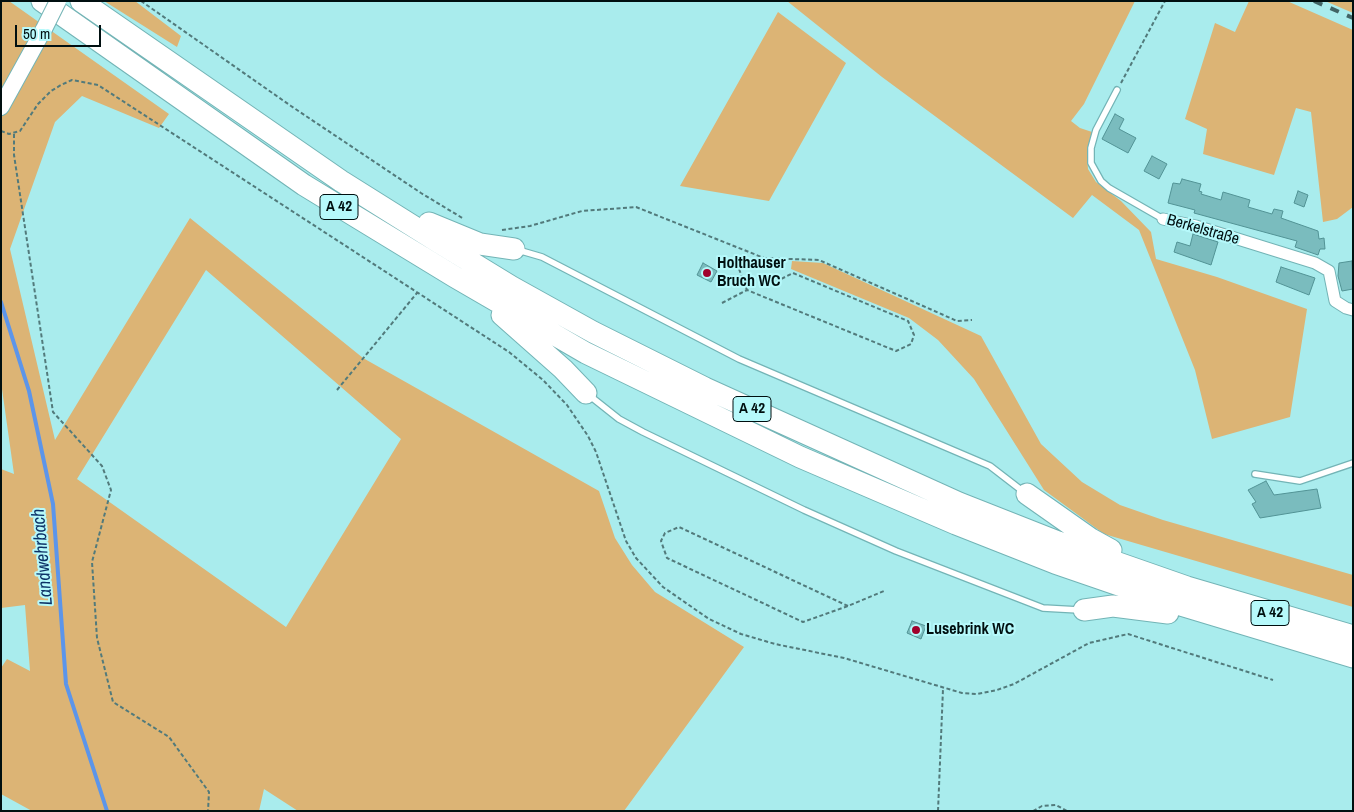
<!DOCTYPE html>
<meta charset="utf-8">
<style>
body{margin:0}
#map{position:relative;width:1354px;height:812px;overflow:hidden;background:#a9eced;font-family:"Archivo Narrow",sans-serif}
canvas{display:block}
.frame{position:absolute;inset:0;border:2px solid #000f10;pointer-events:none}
.scale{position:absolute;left:15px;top:25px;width:86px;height:22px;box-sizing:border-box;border:2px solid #000f10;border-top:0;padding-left:6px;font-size:15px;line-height:18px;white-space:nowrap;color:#000f10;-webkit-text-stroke:4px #b6f9fb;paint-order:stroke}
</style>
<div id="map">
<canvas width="1354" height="812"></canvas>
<div class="frame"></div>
<div class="scale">50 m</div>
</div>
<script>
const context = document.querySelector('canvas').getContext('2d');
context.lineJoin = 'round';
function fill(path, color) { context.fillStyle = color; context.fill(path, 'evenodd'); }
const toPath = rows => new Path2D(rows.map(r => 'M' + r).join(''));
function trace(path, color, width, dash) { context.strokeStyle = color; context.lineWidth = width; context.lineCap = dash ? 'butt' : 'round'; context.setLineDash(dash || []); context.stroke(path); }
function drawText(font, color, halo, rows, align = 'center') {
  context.font = font + ' "Archivo Narrow",sans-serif'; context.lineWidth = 4; context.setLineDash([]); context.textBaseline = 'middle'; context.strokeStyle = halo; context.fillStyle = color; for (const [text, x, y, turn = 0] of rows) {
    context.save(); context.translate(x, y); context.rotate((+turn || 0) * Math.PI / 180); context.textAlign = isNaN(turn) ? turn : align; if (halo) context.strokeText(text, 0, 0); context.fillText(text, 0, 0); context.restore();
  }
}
fill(toPath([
 [1,1,9,1,169,114,159,128,82,96,55,122,10,249,55,440,190,218,363,358,599,491,615,538,632,565,655,592,744,647,624,811,298,811,264,789,259,811,32,811,1,794,1,668,7,659,30,671,25,605,1,608,1,469,14,474,1,382],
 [206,270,401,439,286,627,77,479],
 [104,1,135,1,181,36,177,47],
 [787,1,1135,1,1084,104,1071,121,1080,128,1092,132,1087,156,1088,169,1096,182,1121,201,1151,232,1156,259,1217,277,1307,309,1290,417,1212,439,1195,370,1139,230,1092,195,1073,218,882,77],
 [1249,1,1287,1,1353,30,1353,207,1337,219,1323,222,1311,112,1296,108,1274,175,1203,154,1207,129,1185,119,1215,23,1235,32],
 [1325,1,1353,1,1353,13],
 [778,12,846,63,769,201,680,186],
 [792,261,823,263,981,336,1041,444,1082,482,1120,505,1163,520,1353,575,1353,607,1104,534,1044,490,974,379,938,340,909,318,791,269]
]), '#dcb475');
trace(toPath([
 [1,302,29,391,53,504,66,684,107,811]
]), '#5c95ea', 4);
const building = toPath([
 [1115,114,1124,119,1119,129,1136,138,1128,153,1102,139,1115,114],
 [1152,156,1167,164,1159,179,1144,171,1152,156],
 [1182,179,1201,184,1199,191,1202,192,1201,194,1221,200,1223,192,1250,200,1248,207,1272,214,1274,209,1283,211,1281,218,1318,231,1319,239,1324,238,1325,249,1320,249,1318,255,1295,247,1297,241,1194,213,1195,210,1168,203,1173,183,1180,184,1182,179],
 [1298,191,1308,195,1304,207,1294,203,1298,191],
 [1193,234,1218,242,1211,265,1174,252,1177,242,1190,246,1193,234],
 [1352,261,1353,289,1342,291,1338,276,1339,263,1352,261],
 [703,263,717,271,711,282,697,275,703,263],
 [1281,267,1315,278,1309,295,1276,282,1281,267],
 [1266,481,1274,495,1317,489,1321,508,1260,518,1252,504,1256,502,1248,490,1266,481],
 [912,621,926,626,921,639,907,633,912,621]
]);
fill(building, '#7abcbe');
trace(building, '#529395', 1);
const lane = toPath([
 [1117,90,1096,130,1091,148,1091,163,1101,181,1109,188,1163,219],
 [518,250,542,257,739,359,990,466,1025,493],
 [590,396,619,419,643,432,804,510,896,551,1043,608,1079,610],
 [1255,474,1300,481,1353,463]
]);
const street = toPath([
 [1163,219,1196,226,1315,263,1329,271,1335,301,1346,308,1353,310]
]);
const secondary = toPath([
 [1,107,44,29]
]);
const highway = toPath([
 [42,1,304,185,455,277,586,353,800,457,956,524,1055,563,1154,597,1353,657],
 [81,1,341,181,435,240,512,287,593,332,705,388,959,503,1058,542,1187,587,1353,636],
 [429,223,480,244,514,249],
 [502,315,563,369,586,393],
 [1027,494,1091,539,1111,550],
 [1084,610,1113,606,1168,613]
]);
trace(lane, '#73b4b6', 8);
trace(street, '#73b4b6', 13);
trace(secondary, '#73b4b6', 18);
trace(highway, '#73b4b6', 23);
trace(toPath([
 [141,1,291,106,421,193,464,219],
 [1121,83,1165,1],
 [1,131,9,134,20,131,38,104,51,91,61,85,72,80,98,85,509,352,543,380,567,405,588,436,596,452,626,541,636,558,663,587,709,619,741,634,775,644,844,658,962,693,977,694,997,690,1014,684,1089,643,1128,634,1273,680],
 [14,134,14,155,53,412,102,466,111,490,92,562,97,638,113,702,169,737,209,792,208,811],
 [502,230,530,226,582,211,636,207,764,258,819,260,957,321,972,320],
 [739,269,747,290],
 [722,303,747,290,896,351,911,344,914,335,908,321,793,273,773,283],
 [337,390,417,293],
 [848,606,679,527,665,533,661,541,667,558,803,622,848,606,884,591],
 [938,811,943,689],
 [1033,811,1042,806,1056,805,1067,811]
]), '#527a7b', 2, [4, 2.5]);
trace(lane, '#fff', 5.5);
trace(street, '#fff', 11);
trace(secondary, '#fff', 16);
trace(highway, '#fff', 21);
trace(toPath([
 [1314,1,1353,18]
]), '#416465', 4, [9, 9]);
const secondaryBridge = toPath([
 [44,29,58,1]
]);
trace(secondaryBridge, '#73b4b6', 18, []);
trace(secondaryBridge, '#fff', 16);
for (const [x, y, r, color] of [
 [707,273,5,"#a1012c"],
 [916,630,5,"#a1012c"]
]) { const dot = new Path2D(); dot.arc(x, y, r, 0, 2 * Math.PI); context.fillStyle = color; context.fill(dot); trace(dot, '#b6f9fb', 2); }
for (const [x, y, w] of [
 [339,207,38],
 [752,409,38],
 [1270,613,38]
]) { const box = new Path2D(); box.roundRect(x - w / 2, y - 12.5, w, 25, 4); context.fillStyle = '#b6f9fb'; context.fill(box); trace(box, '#000f10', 1); }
drawText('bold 15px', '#000f10', null, [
 ["A 42",339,207],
 ["A 42",752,409],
 ["A 42",1270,613]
]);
drawText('16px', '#000f10', '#b6f9fb', [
 ["Berkelstraße",1203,230,16]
]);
drawText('bold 16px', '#000f10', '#b6f9fb', [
 ["Holthauser",717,264],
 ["Bruch WC",717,282],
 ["Lusebrink WC",926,630]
], 'left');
drawText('italic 18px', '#0c3166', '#b6f9fb', [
 ["Landwehrbach",43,557,-95]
]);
</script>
